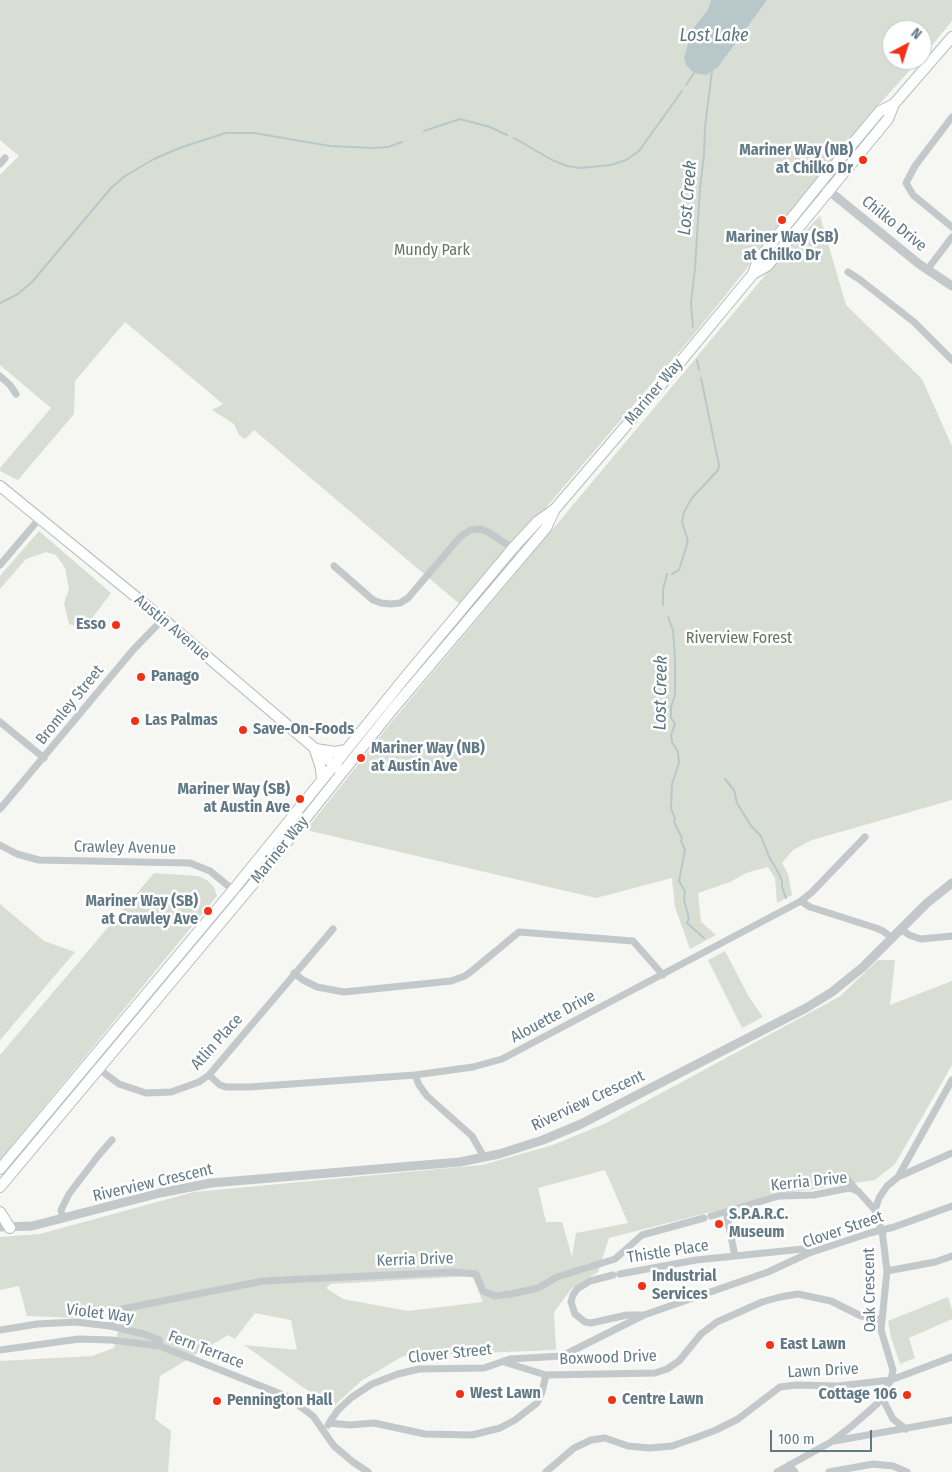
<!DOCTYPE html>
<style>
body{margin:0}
#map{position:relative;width:952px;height:1472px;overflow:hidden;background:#f6f6f2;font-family:"Fira Sans Condensed",sans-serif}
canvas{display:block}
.north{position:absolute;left:882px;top:20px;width:50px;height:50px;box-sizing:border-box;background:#fff;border:1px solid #c0cacf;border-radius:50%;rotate:40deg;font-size:14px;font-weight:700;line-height:20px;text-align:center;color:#627a86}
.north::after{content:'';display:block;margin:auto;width:18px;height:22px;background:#f33115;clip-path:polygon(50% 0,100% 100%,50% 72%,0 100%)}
.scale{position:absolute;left:770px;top:1430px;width:102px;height:22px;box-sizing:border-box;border:2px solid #627a86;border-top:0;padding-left:6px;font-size:15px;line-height:18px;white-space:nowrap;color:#627a86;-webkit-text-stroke:4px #fff;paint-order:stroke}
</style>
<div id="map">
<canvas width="952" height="1472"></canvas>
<div class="north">N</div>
<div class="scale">100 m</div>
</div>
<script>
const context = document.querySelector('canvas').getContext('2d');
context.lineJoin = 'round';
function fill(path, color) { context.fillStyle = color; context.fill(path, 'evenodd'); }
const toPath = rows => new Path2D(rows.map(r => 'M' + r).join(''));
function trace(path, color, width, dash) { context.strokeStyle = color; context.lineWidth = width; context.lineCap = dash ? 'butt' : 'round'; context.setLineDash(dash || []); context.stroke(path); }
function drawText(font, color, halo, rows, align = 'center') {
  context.font = font + ' "Fira Sans Condensed",sans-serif'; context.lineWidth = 5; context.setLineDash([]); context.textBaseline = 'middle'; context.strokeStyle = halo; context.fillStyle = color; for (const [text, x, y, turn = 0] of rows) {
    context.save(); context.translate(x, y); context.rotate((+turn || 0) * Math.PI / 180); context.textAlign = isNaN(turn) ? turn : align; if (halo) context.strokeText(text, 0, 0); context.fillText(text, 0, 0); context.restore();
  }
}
fill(toPath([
 [0,0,952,0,952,21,922,57,922,30,892,30,892,60,919,60,875,109,695,333,462,606,254,430,245,439,239,435,234,424,212,410,223,404,125,322,75,381,74,414,18,480,0,471,0,468,51,408,0,365,0,175,19,156,0,140],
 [820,216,846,305,922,379,952,446,952,800,812,840,793,850,782,863,788,874,792,895,777,903,775,878,768,867,746,873,730,882,698,893,701,922,716,935,690,949,675,907,672,878,596,898,306,830,394,719,787,249],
 [39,531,111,593,84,629,69,624,64,603,69,589,65,568,56,555,46,552,26,559,0,589,0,576],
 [154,873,197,876,207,880,214,887,217,896,0,1160,0,1055],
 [0,904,44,941,75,952,0,1040],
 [725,951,749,997,763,1017,742,1028,708,960],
 [878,960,895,960,890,1005,952,981,952,1065,895,1164,875,1180,781,1194,609,1238,598,1272,572,1288,554,1312,556,1350,403,1356,361,1381,332,1408,244,1345,297,1350,291,1320,255,1313,235,1339,228,1335,160,1376,155,1419,171,1431,168,1472,0,1472,0,1361,92,1356,114,1348,120,1322,109,1308,100,1319,27,1316,19,1286,0,1290,0,1237,40,1234,194,1192,482,1165,553,1145,604,1124,839,997],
 [605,1170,628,1223,576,1233,572,1257,562,1222,546,1222,538,1188],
 [472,1276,483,1302,408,1311,343,1299,326,1288,331,1284],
 [948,1297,952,1310,952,1319,909,1338,915,1358,900,1364,891,1337,888,1321]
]), '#d8ded3');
fill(toPath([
 [711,0,767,0,718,67,706,75,694,73,686,65,684,58,692,30,708,10]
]), '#b8c8ca');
trace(toPath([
 [686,85,694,73],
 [424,131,460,119,490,127,507,135],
 [514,138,552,160,567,166,581,168,611,165,626,160,639,151,682,91],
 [0,303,18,294,32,282,111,188,125,176,154,159,182,147,226,133,254,133,330,146,374,148,388,147,402,142],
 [693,327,691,303,695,268,700,188,704,154,705,127,712,71],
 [697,360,699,370],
 [672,574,679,570,688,541,682,522,684,512,692,498,718,470,719,465,701,378],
 [663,605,663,590,667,574],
 [668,617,673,630,675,658,675,695,671,707,671,718,675,724,671,735,672,742,678,752,679,763,672,784,671,808,675,819,674,822,682,838,681,841,685,850,679,881,685,891,684,900,689,918,687,923,704,938],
 [725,779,734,790,737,803,751,826,761,836,770,859,776,868,782,881,782,887,786,898]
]), '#b8c8ca', 2);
const secondary = toPath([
 [753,274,767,266,888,119,894,104,952,37],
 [0,486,163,619,339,769],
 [316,749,335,752,346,750],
 [315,750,321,768,322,780],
 [0,1169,234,889,407,675,513,548,538,521,555,509,671,373,753,274,758,260,829,172,880,111,894,104],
 [0,1187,263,872,392,710,546,528,554,511],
 [0,1212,10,1228]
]);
trace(secondary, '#b5bcbf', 12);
trace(toPath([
 [952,117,915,166,906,183,913,195,952,227],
 [0,164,5,158],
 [927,270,952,237],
 [848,272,859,279,914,322,952,360],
 [0,376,10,385,16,394],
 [0,565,39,519],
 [334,566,373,600,381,603,391,604,400,603,408,598,460,537,470,530,481,529,488,532,508,545,522,556],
 [0,722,44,758],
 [0,809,133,650,163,619],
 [0,845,17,854,39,860,190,863,210,871,237,893],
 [801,901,810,907,876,928,883,931,892,938],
 [901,929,909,935,921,939,952,936],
 [294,973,303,980,317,987,344,992,451,981,465,976,473,970,519,932,633,941,663,975],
 [95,1066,119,1084,146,1093,171,1092,199,1082,209,1075,333,929],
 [209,1075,220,1085,226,1087,250,1087,415,1075,473,1067,502,1059,801,901,812,892,865,837],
 [415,1075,419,1085,427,1096,472,1136,484,1157],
 [845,1176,857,1191],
 [898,1177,952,1080],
 [726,1212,735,1256],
 [711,1216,779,1196,814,1195,849,1188,858,1191,875,1210],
 [63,1219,61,1210,69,1194,98,1156,112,1140],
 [887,1271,935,1262,952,1256],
 [620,1274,696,1260,803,1249,809,1253],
 [613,1275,590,1281,577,1289,573,1295,571,1302,575,1314,585,1322,591,1323,627,1315,641,1315],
 [110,1326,114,1318,122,1309,263,1281,453,1272,476,1274,483,1291,495,1296,511,1294,538,1288,557,1277,615,1259,642,1235,704,1218],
 [0,1330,37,1324,76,1322,110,1326,144,1334,159,1340,160,1346],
 [0,1350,79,1339,111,1340,160,1346,286,1396,313,1416,334,1446,353,1462,368,1472],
 [504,1362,546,1375,655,1373,667,1369,679,1361,701,1334,717,1322,762,1302,780,1297,798,1294,831,1301,861,1316,882,1320],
 [881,1396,893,1419,906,1429],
 [329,1423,338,1410,352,1397,372,1384,398,1374,419,1369,484,1368,510,1359,562,1356,644,1315,768,1272,809,1253,870,1233,894,1227,952,1206],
 [328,1425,329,1423,350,1425,374,1423,425,1434,472,1435,500,1428,515,1420,537,1403,542,1392,546,1375],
 [834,1441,952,1420],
 [787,1469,789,1465,795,1472],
 [546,1472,574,1448,591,1440,605,1438,628,1446,650,1448,672,1446,695,1438,716,1430,738,1419,780,1387,796,1385,838,1386,891,1380,893,1370,881,1330,887,1271,882,1230,877,1221,875,1210,879,1198,887,1186,898,1177,952,1153],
 [777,1472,831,1442,853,1425,877,1404,891,1380,952,1357],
 [829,1472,873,1464,893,1466,907,1472]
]), '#c3c8cb', 7);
trace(toPath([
 [823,186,919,264,952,286],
 [0,1227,32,1226,160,1193,211,1183,460,1162,499,1154,543,1140,581,1124,610,1109,806,1008,832,992,863,967,927,903,952,883]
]), '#c3c8cb', 9);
trace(secondary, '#fff', 10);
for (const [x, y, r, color] of [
 [863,160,5,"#f33115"],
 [782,220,5,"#f33115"],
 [116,625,5,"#f33115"],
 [141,677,5,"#f33115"],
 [135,721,5,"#f33115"],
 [243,730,5,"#f33115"],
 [361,758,5,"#f33115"],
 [300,799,5,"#f33115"],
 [208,911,5,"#f33115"],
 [719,1224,5,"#f33115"],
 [642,1286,5,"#f33115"],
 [770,1345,5,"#f33115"],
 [460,1394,5,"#f33115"],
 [907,1395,5,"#f33115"],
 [612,1400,5,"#f33115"],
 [217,1401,5,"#f33115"]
]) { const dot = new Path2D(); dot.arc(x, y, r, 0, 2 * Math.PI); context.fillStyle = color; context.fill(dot); trace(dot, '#fff', 2); }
drawText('bold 16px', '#627a86', '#fff', [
 ["Mariner Way (NB)",853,151,"right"],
 ["at Chilko Dr",853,169,"right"],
 ["Mariner Way (SB)",782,238,"center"],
 ["at Chilko Dr",782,256,"center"],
 ["Esso",106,625,"right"],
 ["Panago",151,677],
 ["Las Palmas",145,721],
 ["Save-On-Foods",253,730],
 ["Mariner Way (NB)",371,749],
 ["at Austin Ave",371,767],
 ["Mariner Way (SB)",290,790,"right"],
 ["at Austin Ave",290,808,"right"],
 ["Mariner Way (SB)",198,902,"right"],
 ["at Crawley Ave",198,920,"right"],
 ["S.P.A.R.C.",729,1215],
 ["Museum",729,1233],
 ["Industrial",652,1277],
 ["Services",652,1295],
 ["East Lawn",780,1345],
 ["West Lawn",470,1394],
 ["Cottage 106",897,1395,"right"],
 ["Centre Lawn",622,1400],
 ["Pennington Hall",227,1401]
], 'left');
drawText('16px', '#627a86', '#fff', [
 ["Chilko Drive",894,224,39],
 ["Mariner Way",654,392,-50],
 ["Austin Avenue",172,628,40],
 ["Bromley Street",70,705,-51],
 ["Crawley Avenue",125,848,1],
 ["Mariner Way",280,850,-51],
 ["Alouette Drive",553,1017,-28],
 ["Atlin Place",217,1042,-48],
 ["Riverview Crescent",588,1101,-25],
 ["Kerria Drive",809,1182,-6],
 ["Riverview Crescent",153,1183,-13],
 ["Clover Street",843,1230,-19],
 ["Thistle Place",668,1252,-9],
 ["Kerria Drive",415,1260,-2],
 ["Oak Crescent",870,1290,-91],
 ["Violet Way",100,1314,7],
 ["Fern Terrace",206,1350,21],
 ["Clover Street",450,1354,-6],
 ["Boxwood Drive",608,1358,-2],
 ["Lawn Drive",823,1371,-3]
]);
drawText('16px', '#66775e', '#fff', [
 ["Mundy Park",432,251],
 ["Riverview Forest",739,639]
]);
drawText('italic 18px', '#59767c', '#fff', [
 ["Lost Lake",714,36],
 ["Lost Creek",688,198,-85],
 ["Lost Creek",661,693,-89]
]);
</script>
